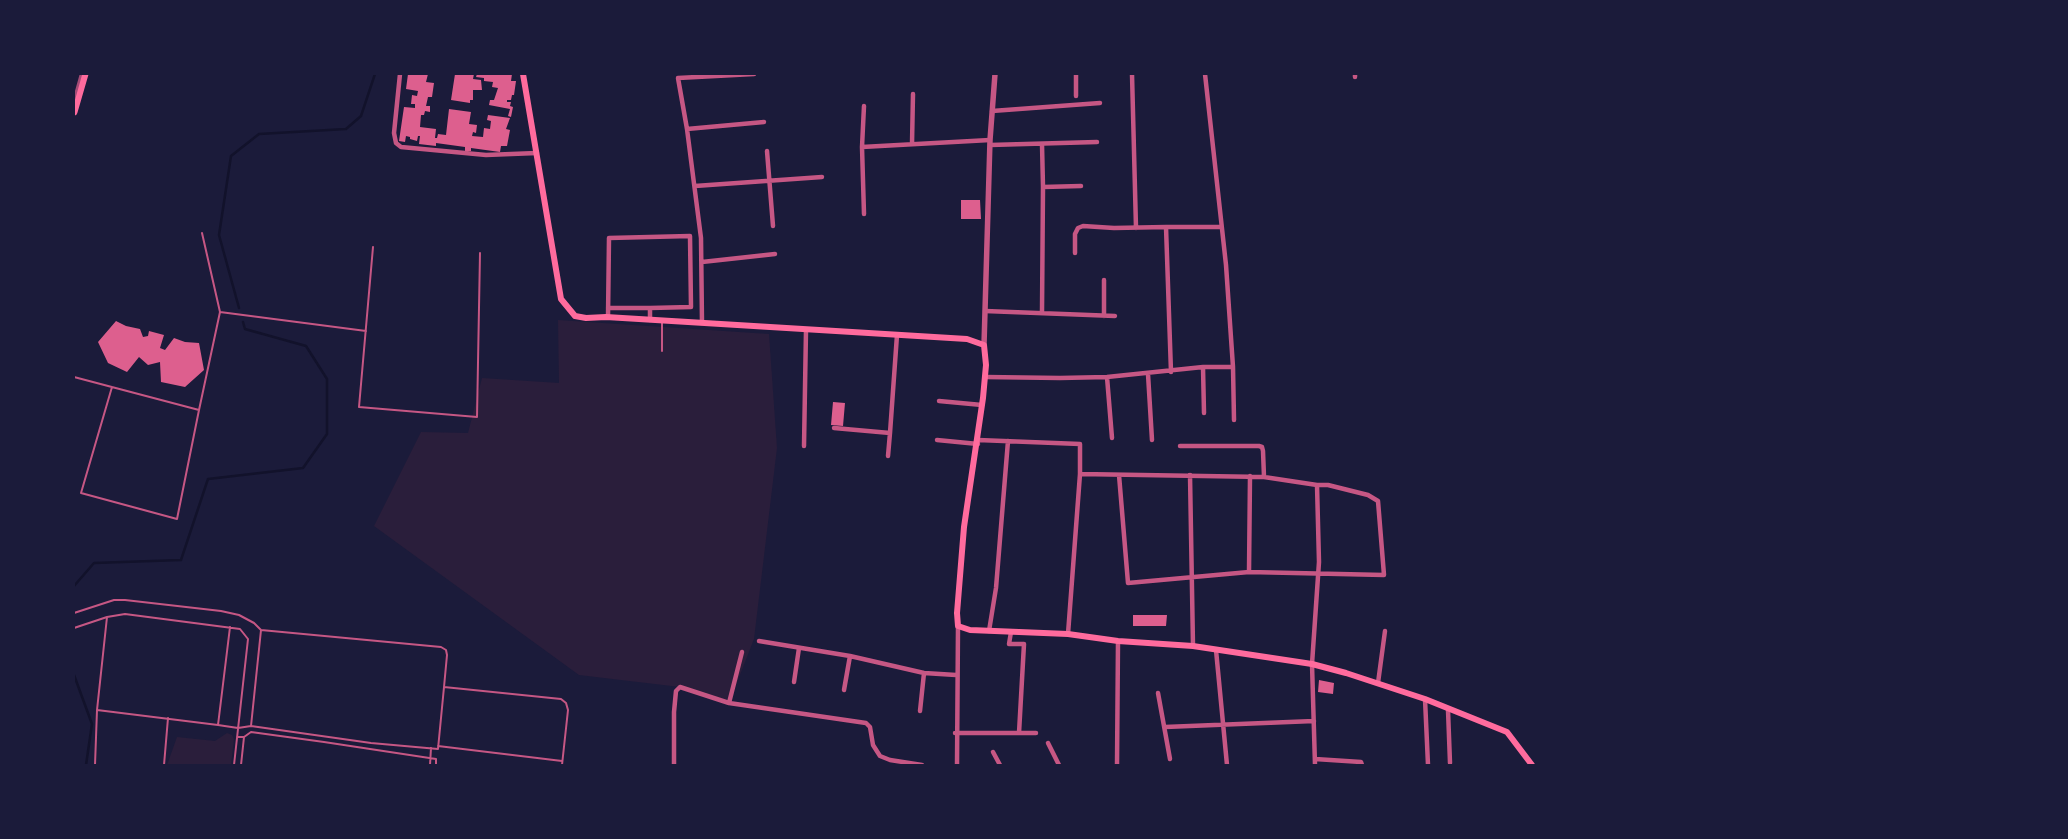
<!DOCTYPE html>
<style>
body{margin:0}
#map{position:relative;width:2068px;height:839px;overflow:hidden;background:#1b1b3a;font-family:Lora,serif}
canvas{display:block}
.frame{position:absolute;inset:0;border:75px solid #1b1b3a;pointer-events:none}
</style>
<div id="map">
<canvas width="2068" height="839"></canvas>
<div class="frame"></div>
</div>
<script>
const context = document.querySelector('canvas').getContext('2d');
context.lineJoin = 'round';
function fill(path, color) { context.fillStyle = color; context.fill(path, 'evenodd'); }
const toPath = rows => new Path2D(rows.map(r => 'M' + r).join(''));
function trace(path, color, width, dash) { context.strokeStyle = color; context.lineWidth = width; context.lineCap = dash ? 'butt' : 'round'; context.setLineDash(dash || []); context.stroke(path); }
fill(toPath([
 [558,320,769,334,777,448,754,639,729,703,680,687,579,675,374,526,421,432,468,433,482,378,559,383],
 [227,733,232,735,234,739,231,765,167,765,177,737,215,741]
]), '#2a1e3b');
trace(toPath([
 [239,308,219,235,231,156,259,134,346,129,361,116,375,74],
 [74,586,94,563,181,560,208,479,303,468,327,434,327,379,306,346,245,329,243,322],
 [74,675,92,724,86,765]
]), '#12122b', 2.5);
fill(toPath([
 [408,74,428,74,426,82,434,83,432,97,428,97,426,106,430,106,430,112,425,111,424,115,421,115,420,127,436,129,435,138,437,138,438,134,446,135,449,109,471,112,469,124,477,125,476,133,473,132,472,136,483,137,484,128,490,129,491,121,487,120,488,115,510,118,506,129,510,130,507,146,501,146,500,152,471,148,471,151,465,151,465,147,436,143,436,146,419,144,420,136,418,136,417,141,410,139,410,137,406,136,405,142,399,141,404,107,415,108,415,104,411,104,412,95,417,96,418,91,406,89],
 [455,74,474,74,473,79,481,80,482,90,473,90,473,100,470,100,470,103,451,100],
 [477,74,512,74,511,81,516,81,514,95,512,95,511,100,507,100,507,102,511,102,510,106,513,107,511,117,508,116,510,109,489,105,490,100,494,100,498,88,492,87,493,82,484,81,484,78,476,77],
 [961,200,980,200,981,219,961,219],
 [116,321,126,326,140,329,143,337,148,336,149,331,164,335,160,348,165,350,174,338,185,342,199,343,204,370,185,387,161,382,160,362,148,365,139,357,127,372,108,363,98,342],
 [833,402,845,403,843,426,831,425],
 [1133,615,1167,615,1166,626,1133,626],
 [1319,680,1334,683,1333,694,1318,692]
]), '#dd5f8e');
trace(toPath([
 [202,233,220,312,366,331],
 [373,247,359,407,477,417,480,253],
 [662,323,662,351],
 [74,377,199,410,220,312],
 [112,387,81,493,177,519,199,410],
 [74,613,114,600,125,600,221,611,239,615,254,623,261,630,251,726],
 [107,617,97,710,218,725,238,728,251,726,371,743,438,749,444,687,561,699,566,703,568,710,562,765],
 [74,628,107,617,125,614,240,629,248,639,234,765],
 [261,630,441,647,446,650,447,655,444,687],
 [218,725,230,627],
 [237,737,244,737,251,732,324,742,436,759,436,765],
 [438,746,562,761],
 [95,765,97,710],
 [164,765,168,718],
 [241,765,244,737],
 [430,765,431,748]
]), '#c65784', 2);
trace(toPath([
 [400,74,394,133,396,143,401,147,486,155,537,153],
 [1076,74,1076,96],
 [1132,74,1136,228],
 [1355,77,1355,74],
 [992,111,1100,103],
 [687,129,764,122],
 [912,144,913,94],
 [990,145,1097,142],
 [862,147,864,106],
 [767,151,773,226],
 [695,186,822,177],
 [1043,187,1081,186],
 [864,214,862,147,990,140],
 [1166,227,1221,227],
 [1075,253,1075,234,1078,228,1083,226,1114,228,1166,227,1171,372],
 [702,262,775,254],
 [1104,280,1104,316],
 [608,308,650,308],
 [985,311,1115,316],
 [1042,312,1043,187,1042,144],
 [608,317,609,238,690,236,691,307,650,308,650,320],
 [702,323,701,238,687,129,678,78,754,74],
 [1203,367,1204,413],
 [1233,367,1234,420],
 [1148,374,1152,440],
 [985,377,1060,378,1107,377,1203,367,1233,367,1226,265,1205,74],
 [1107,377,1112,438],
 [939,401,982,405],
 [834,428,890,433,897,335],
 [937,440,978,444],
 [978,440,1080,444,1080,474,1264,477,1317,485,1328,485,1368,495,1378,501,1384,575,1249,572,1128,583,1119,475],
 [804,446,806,330],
 [1180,446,1259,446,1262,447,1263,451,1264,477],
 [888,456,890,433],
 [1190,475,1193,646],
 [1249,572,1250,476],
 [989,631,996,588,1008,441],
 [1011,632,1009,644,1024,644,1019,733],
 [1068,634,1080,474],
 [759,641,850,656,924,673,956,675],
 [1216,650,1227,765],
 [794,682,799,648],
 [1378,683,1385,631],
 [844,690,850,656],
 [1158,693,1170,759],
 [1425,699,1428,765],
 [729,703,742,652],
 [1448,710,1450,763],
 [920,711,924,673],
 [1165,727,1314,721],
 [955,733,1036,733],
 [1048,743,1059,765],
 [993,752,1000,765],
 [1315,759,1361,762,1362,765],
 [674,765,674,712,676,691,680,687,729,703,866,723,870,727,873,745,880,756,890,760,922,765],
 [957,765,958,626],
 [1117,765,1118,641],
 [1315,765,1312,664,1319,562,1317,485]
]), '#c65784', 4.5);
trace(toPath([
 [984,345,990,140,995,74]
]), '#c65784', 5.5);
trace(toPath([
 [523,74,561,299,575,316,586,318,606,317,967,339,984,345,986,365,983,398,964,527,957,613,958,626,970,630,1068,634,1118,641,1193,646,1312,664,1346,673,1425,699,1507,732,1532,765]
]), '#ff6b9d', 6);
trace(toPath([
 [74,112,85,74]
]), '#ff6b9d', 7);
trace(toPath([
 [74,99,81,74]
]), '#a44b75', 2.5);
</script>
